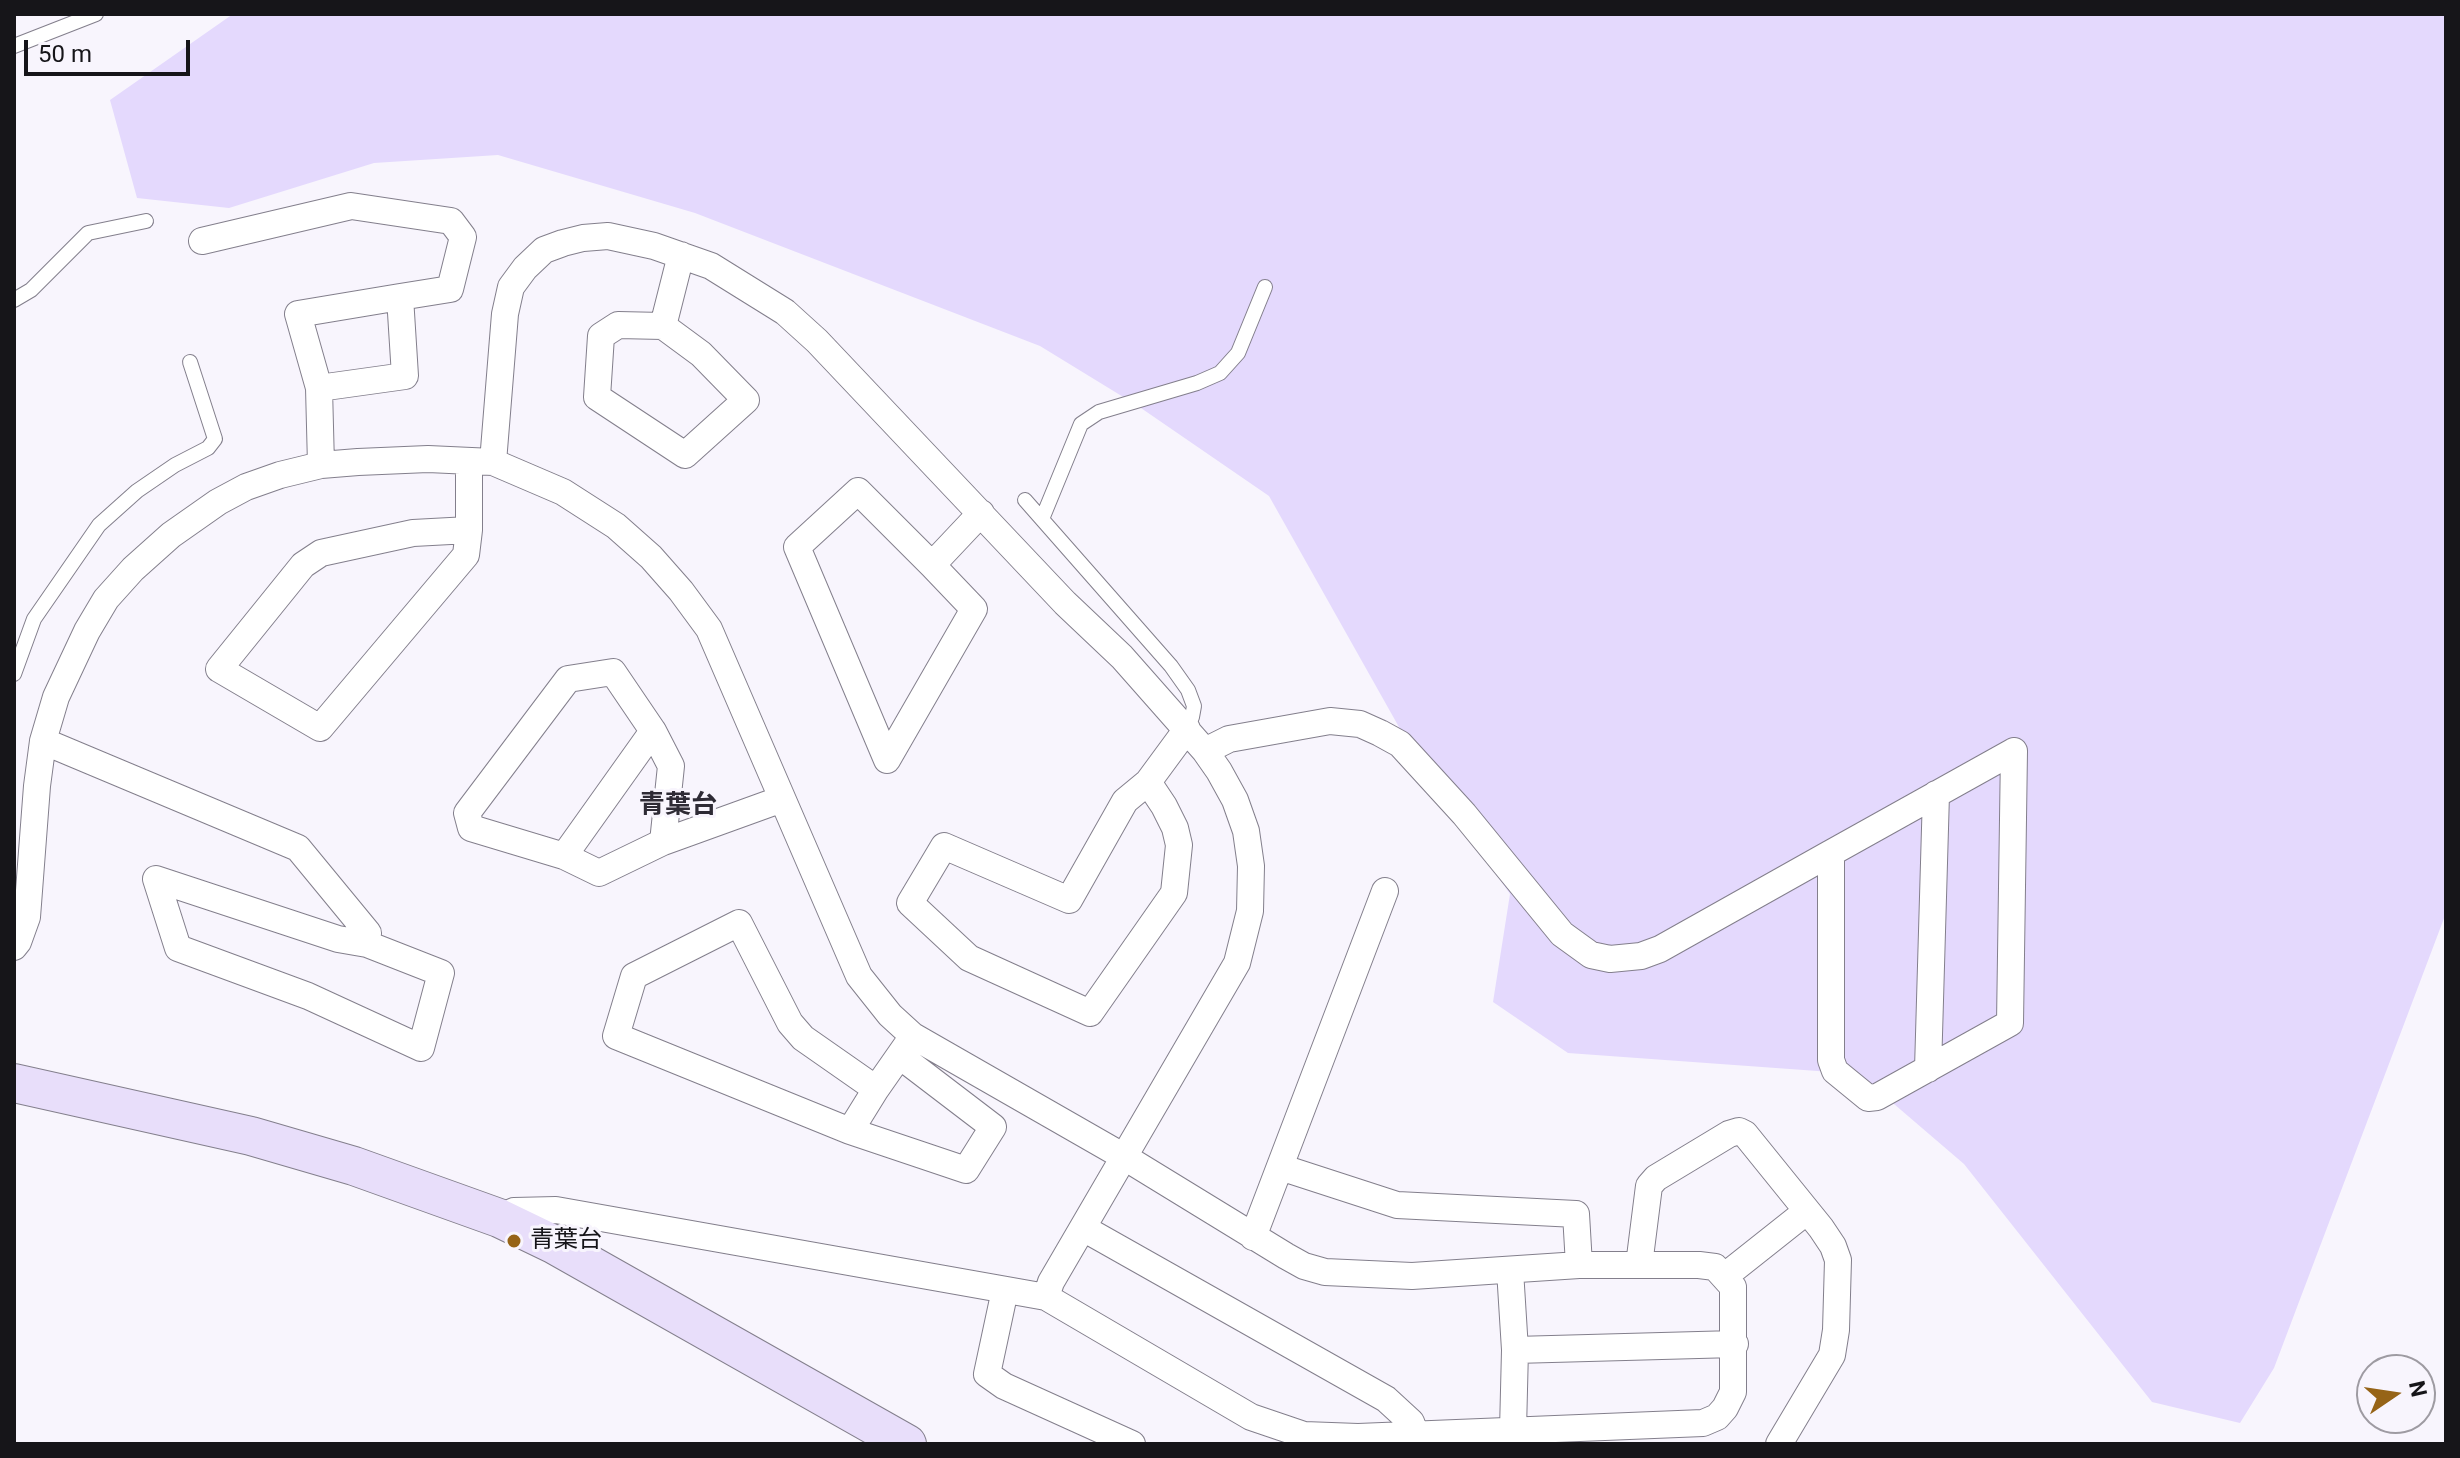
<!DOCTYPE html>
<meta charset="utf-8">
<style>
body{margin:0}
#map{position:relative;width:2460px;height:1458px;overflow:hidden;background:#f8f5fd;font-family:Roboto,sans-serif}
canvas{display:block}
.frame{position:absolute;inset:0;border:16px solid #161519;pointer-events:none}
.north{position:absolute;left:2356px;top:1354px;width:80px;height:80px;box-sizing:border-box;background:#f8f5fd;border:2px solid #9e9ba2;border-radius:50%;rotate:77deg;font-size:22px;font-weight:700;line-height:32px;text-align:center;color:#161519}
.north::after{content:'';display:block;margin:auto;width:28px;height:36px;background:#966417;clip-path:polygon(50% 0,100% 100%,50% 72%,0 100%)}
.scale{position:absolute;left:24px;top:40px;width:166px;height:36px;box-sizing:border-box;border:4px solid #161519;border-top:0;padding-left:10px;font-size:24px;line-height:28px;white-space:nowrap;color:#161519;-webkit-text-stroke:6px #f8f5fd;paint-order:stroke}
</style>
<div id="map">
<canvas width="2460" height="1458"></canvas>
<div class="frame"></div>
<div class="north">N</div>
<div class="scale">50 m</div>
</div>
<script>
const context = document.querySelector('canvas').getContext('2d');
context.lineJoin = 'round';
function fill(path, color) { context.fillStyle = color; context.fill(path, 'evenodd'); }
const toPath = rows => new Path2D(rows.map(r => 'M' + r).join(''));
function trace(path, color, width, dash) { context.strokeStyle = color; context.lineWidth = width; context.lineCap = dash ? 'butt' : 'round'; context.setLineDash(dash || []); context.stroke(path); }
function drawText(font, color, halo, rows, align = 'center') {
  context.font = font + ' Roboto,"Noto Sans JP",sans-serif'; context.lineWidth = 6; context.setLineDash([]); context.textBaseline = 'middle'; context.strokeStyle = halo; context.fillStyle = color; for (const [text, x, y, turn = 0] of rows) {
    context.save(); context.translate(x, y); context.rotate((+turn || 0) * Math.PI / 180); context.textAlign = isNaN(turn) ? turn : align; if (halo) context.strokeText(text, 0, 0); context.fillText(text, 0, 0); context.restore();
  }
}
fill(toPath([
 [233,14,2446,14,2446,913,2274,1368,2240,1423,2152,1402,1964,1164,1859,1074,1568,1053,1493,1002,1510,894,1422,768,1269,496,1138,406,1040,346,695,213,498,155,374,163,229,208,137,198,110,100]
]), '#e4d9fd');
const lane = toPath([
 [14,46,96,14],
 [14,300,31,290,88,233,146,221],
 [1025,500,1171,666,1188,690,1194,706,1192,717,1187,729],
 [1042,519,1081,424,1099,412,1197,383,1220,373,1238,353,1265,287],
 [14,674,34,619,99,525,137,491,175,465,208,448,215,439,190,362]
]);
const street = toPath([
 [202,241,351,206,451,221,463,237,450,289,400,297,405,376,319,388,321,465],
 [663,326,618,325,601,336,597,397,685,455,746,400,701,354,663,326,681,255],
 [319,388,298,314,400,297],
 [493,462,505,314,511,287,525,268,544,250,563,243,583,238,608,236,654,246,711,266,785,312,817,341,1065,603,1122,657,1205,751,1219,771,1235,800,1246,831,1251,866,1250,911,1237,963,1051,1282,1046,1297],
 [469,530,413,533,321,553,303,565,219,669,320,728,466,555,469,530,469,463],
 [932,565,858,491,797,547,887,760,974,609,932,565,981,513],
 [43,741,298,848,368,933,367,944,441,973,421,1048,308,996,178,948,156,879,338,939,367,944],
 [1205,751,1229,739,1330,721,1360,724,1380,733,1400,744,1464,814,1562,934,1591,955,1610,959,1641,956,1660,949,1831,853],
 [2014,751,2010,1023,1877,1097,1868,1098,1835,1071,1831,1060,1831,853,2014,751],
 [1148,782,1164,806,1175,828,1179,845,1174,893,1090,1013,969,958,910,903,944,846,1069,900,1125,801,1148,782,1187,729],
 [663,842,671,766,653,731,613,672,568,679,467,813,471,828,564,856,599,873,663,842,782,799],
 [564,856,653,731],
 [14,947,18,942,27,917,37,786,43,741,56,697,87,631,106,599,133,569,171,535,218,502,246,487,280,475,321,465,358,462,428,459,493,462,563,492,616,526,651,557,681,591,709,629,859,976,890,1015,913,1036,1126,1158,1286,1256,1304,1266,1325,1272,1412,1276,1579,1265,1699,1265,1715,1267,1733,1287,1733,1392,1725,1408,1717,1417,1703,1423,1358,1437,1304,1435,1251,1417,1046,1297,556,1210,514,1211,499,1218],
 [900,1056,993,1127,966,1170,850,1131,876,1089,913,1036],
 [1928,1069,1936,794],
 [850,1131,616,1036,634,976,739,923,790,1023,803,1038,876,1089],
 [1280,1167,1397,1205,1576,1214,1579,1265],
 [1083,1228,1386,1399,1411,1422,1416,1435],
 [1253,1237,1385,891],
 [1639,1265,1649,1186,1656,1178,1729,1134,1739,1131,1745,1134,1821,1228,1833,1246,1838,1260,1836,1330,1832,1355,1779,1444],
 [1510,1270,1515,1350,1513,1430],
 [1725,1276,1807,1211],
 [1005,1290,987,1374,1004,1386,1132,1444],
 [1515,1350,1735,1344]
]);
const secondary = toPath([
 [14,1083,251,1136,354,1166,499,1218,555,1245,907,1444]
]);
trace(lane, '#837f8c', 16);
trace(street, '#837f8c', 28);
trace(secondary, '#837f8c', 40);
trace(lane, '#fff', 14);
trace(street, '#fff', 26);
trace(secondary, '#e8defa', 38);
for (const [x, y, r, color] of [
 [514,1241,8,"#966417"]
]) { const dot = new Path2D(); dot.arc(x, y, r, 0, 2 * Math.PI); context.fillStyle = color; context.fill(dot); trace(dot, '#f8f5fd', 3); }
drawText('24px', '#161519', '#f8f5fd', [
 ["青葉台",530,1241]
], 'left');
drawText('bold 26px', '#2e2b35', '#f8f5fd', [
 ["青葉台",678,806]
]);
</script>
